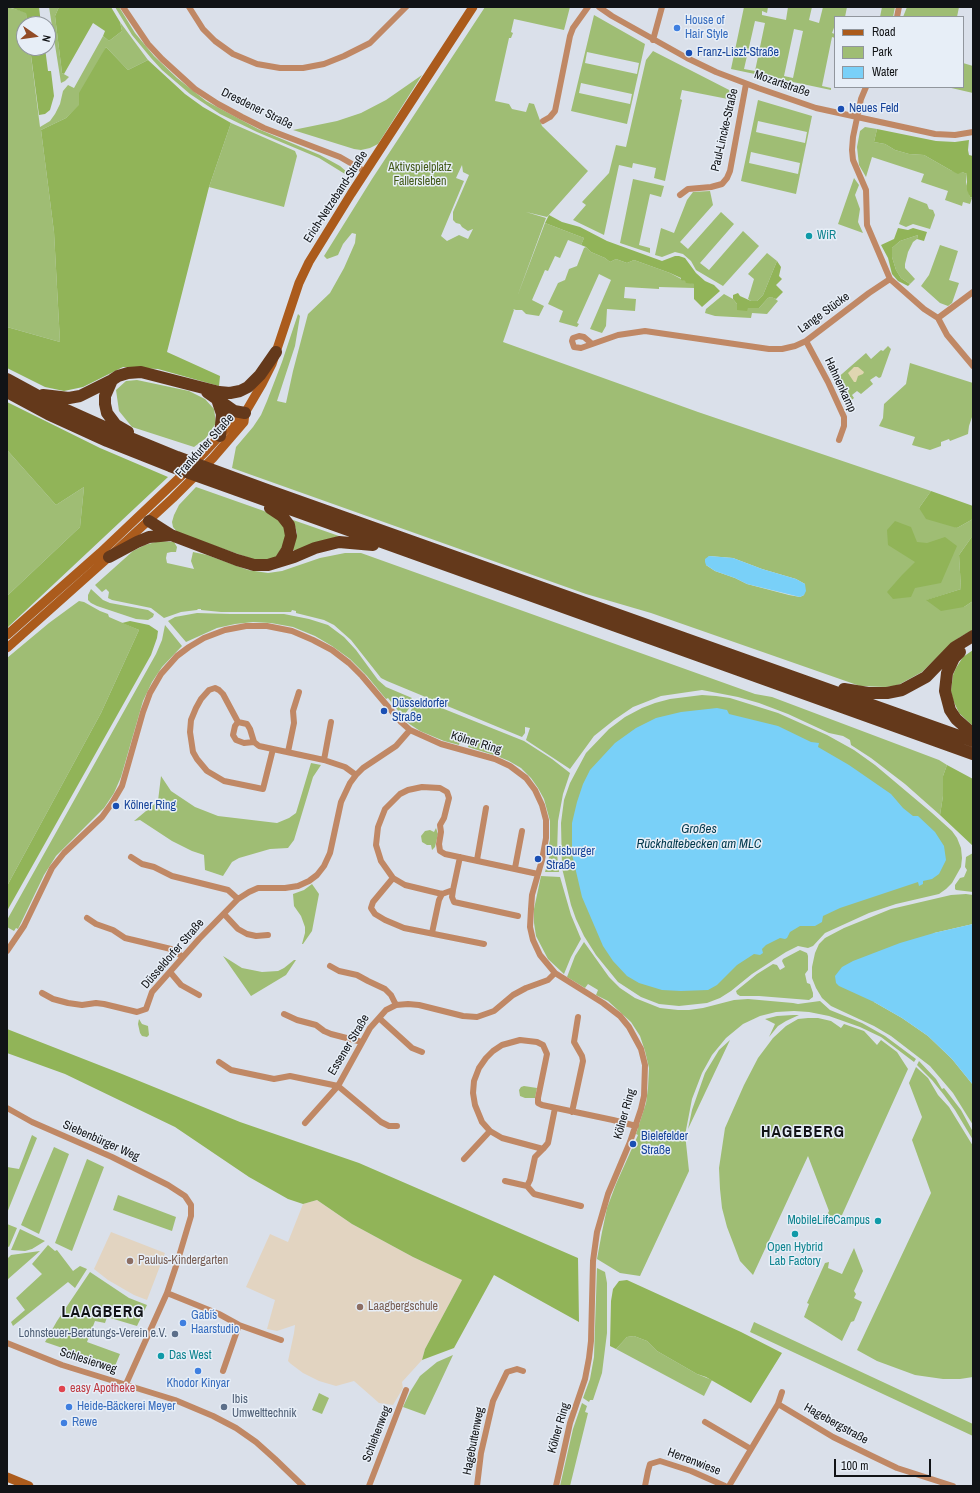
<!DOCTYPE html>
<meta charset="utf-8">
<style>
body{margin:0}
#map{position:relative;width:980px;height:1493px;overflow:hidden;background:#dae0ea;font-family:"Archivo Narrow",sans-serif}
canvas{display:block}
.frame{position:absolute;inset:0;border:8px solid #111316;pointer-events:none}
.legend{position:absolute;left:834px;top:16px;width:130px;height:72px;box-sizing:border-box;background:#e7eef7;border:1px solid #91969d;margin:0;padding:5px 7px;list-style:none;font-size:12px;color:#111316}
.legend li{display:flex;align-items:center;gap:8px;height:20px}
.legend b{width:20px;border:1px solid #91969d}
.north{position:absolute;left:16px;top:16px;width:40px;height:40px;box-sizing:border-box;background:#e7eef7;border:1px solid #91969d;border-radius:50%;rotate:103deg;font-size:11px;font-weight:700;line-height:16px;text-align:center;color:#111316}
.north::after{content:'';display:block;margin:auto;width:14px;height:18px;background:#924b26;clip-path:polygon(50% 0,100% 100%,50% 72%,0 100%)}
.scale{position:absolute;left:834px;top:1459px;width:97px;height:18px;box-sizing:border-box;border:2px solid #111316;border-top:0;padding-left:5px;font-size:12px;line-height:14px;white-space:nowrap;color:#111316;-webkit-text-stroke:3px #e7eef7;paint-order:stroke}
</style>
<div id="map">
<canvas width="980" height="1493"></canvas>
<div class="frame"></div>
<ul class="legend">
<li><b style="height:5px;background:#ab5b1c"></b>Road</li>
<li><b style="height:11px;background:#9fbd74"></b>Park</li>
<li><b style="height:11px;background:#79d0f8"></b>Water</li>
</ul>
<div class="north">N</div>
<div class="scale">100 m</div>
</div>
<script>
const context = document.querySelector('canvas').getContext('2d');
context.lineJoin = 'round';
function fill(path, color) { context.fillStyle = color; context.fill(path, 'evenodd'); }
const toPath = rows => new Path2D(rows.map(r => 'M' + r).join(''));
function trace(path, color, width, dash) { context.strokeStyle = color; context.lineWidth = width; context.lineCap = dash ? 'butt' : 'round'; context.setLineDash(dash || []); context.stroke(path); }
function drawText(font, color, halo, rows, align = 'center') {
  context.font = font + ' "Archivo Narrow",sans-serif'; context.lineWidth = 3; context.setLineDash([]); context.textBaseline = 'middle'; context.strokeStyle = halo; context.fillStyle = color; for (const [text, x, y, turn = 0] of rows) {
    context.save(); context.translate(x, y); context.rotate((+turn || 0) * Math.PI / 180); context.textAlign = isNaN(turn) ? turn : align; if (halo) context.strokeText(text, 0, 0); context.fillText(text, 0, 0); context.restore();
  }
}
fill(toPath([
 [317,1200,352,1224,413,1257,462,1280,425,1349,422,1360,402,1382,403,1388,393,1405,379,1403,354,1381,336,1386,319,1381,303,1373,291,1364,288,1361,294,1333,295,1325,277,1331,267,1329,275,1300,246,1287,270,1234,288,1242,303,1204],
 [111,1232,165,1253,147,1300,134,1295,108,1280,94,1269]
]), '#e2d4c1');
fill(toPath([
 [7,7,26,12,27,24,24,24,24,48,30,48,40,127,50,121,55,114,60,104,63,91,68,85,74,88,103,36,109,41,122,31,120,22,148,60,128,70,106,47,80,105,66,118,41,130,54,232,60,342,7,327],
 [49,7,59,7,55,16,62,73,69,77,65,81,61,83],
 [115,7,119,7,135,33,154,56,177,78,206,101,258,129,320,155,340,166,347,172,345,174,319,158,257,132,220,114,190,94,162,70,151,58,132,35],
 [485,7,570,7,564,30,514,19,511,32,513,33,511,38,509,38,495,101,509,104,512,109,526,112,529,103,534,104,542,126,588,171,547,217,526,212,546,218,517,297,545,223,584,238,581,245,568,240,560,258,555,256,548,271,545,270,532,300,544,306,539,316,526,314,522,310,516,310,513,309,514,310,503,342,698,412,931,491,919,508,957,528,973,519,973,538,971,538,959,555,961,589,927,600,964,607,973,601,973,630,960,637,952,643,922,672,900,684,894,686,886,687,860,686,651,613,586,594,232,468,236,447,253,427,261,415,267,401,282,362,298,314,300,316,295,346,277,401,286,403,293,371,308,314,330,293,344,268,355,243,356,234,352,233,343,244,338,255,327,259,324,256,372,179],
 [462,165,463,172,469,175,453,212,453,220,456,223,460,224,462,227,468,231,473,229,468,239,459,235,447,241,441,236,464,181,456,178],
 [709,556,733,558,762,569,796,579,805,584,804,595,800,597,789,595,747,584,735,578,715,571,706,565],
 [744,7,768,7,767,13,762,11,762,15,786,20,788,7,812,7,809,20,819,23,823,7,847,7,845,17,835,17,835,25,832,33,835,34,835,38,832,37,822,86,831,88,831,90,731,69],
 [755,21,765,23,755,71,744,69],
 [794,29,803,31,793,78,784,76],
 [882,7,895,7,893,17,880,17],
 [907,7,959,7,957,17,903,17],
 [594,15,645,44,627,124,571,111],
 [587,52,639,63,637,74,585,63],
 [581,83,632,94,630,104,579,93],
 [653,51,735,93,733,100,682,90,680,99,682,100,665,181,654,178,656,168,633,163,632,168,619,165,604,235,573,220,586,205,582,202,609,173,616,145,626,147,646,60],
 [963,63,973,66,973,93,947,87,963,87],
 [422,75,378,144,370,148,361,150,354,149,293,130,337,121,361,113,386,100],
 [758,100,812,116,796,194,741,181],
 [758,121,807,132,805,143,756,132],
 [751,152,800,163,798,174,749,163],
 [231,123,295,151,297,156,284,207,209,187],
 [865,127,877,129,874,142,885,144,895,150,909,154,924,155,952,171,962,172,967,174,966,182,970,197,972,198,970,204,963,202,962,206,945,200,948,191,921,182,924,174,872,157,866,177,859,165,857,147,860,131],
 [854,178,859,185,855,195,860,209,858,222,863,233,838,224],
 [633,179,664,186,661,197,650,194,639,245,650,248,650,253,620,243],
 [710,191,713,205,680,242,688,249,721,212,734,224,700,263,709,270,743,231,759,246,723,286,696,270,691,261,683,254,675,252,662,257,655,255,661,228,674,233,687,200,693,192],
 [909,197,927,204,929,209,933,210,935,215,930,229,913,224,906,227,899,224],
 [918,235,917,239,913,242,908,252,905,264,905,268,915,279,910,284,901,278,896,270,892,257,892,248,900,241],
 [940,245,958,251,949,280,959,283,952,303,948,306,940,303,921,286,929,275],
 [586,247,591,252,605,258,610,262,616,259,627,263,634,260,670,273,685,281,694,284,694,288,659,287,659,289,625,287,624,298,636,299,635,311,607,309,606,326,602,333,590,329,611,280,599,274,577,323,579,324,577,327,559,322,563,311,548,304,558,283,565,280,569,269,577,266,584,248],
 [767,253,777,261,763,295,757,301,751,301,748,299,754,279,748,274],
 [724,294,733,299,737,304,737,310,748,308,759,308,768,298,771,297,774,298,778,301,767,314,752,313,751,318,715,316,705,313,706,309],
 [888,346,891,349,881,377,879,378,876,376,870,380,873,384,861,394,857,391,852,395,854,398,847,404,835,380,866,353,871,359,881,350,883,351],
 [910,363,973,383,973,414,969,426,968,434,950,441,949,439,941,442,941,446,930,450,912,445,915,437,879,426,883,418,884,404,906,384],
 [137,380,189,391,205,399,214,409,216,423,206,438,194,447,132,427,119,411,116,390,126,381],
 [7,450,56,505,84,487,80,527,7,596],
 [196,487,264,511,279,519,285,528,287,539,276,557,267,561,258,561,178,533,173,527,172,522,174,515,179,505],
 [293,520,339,536,295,551,292,549,297,533],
 [159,541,174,542,177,547,176,552,171,552,167,553,166,558,167,563,194,569,191,561,193,552,207,555,248,570,268,573,282,571,320,558,345,553,361,553,755,694,772,697,939,760,947,765,943,776,943,796,940,815,905,784,871,758,851,745,850,740,843,736,829,733,788,714,759,703,738,697,702,690,661,696,633,707,614,720,594,736,570,769,526,740,530,728,525,727,525,733,522,737,387,681,381,678,351,640,334,625,324,620,296,613,296,611,292,610,291,612,221,612,201,610,201,609,198,609,197,610,181,612,164,618,151,608,112,600,108,598,109,592,106,589,102,592,95,585,133,551,145,545],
 [91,589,103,600,110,603,148,610,154,614,153,617,148,620,136,619,97,606,91,603,88,600,88,595],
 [79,601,84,602,100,611,108,614,109,617,139,630,101,713,7,886,7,658,49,623],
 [197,613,230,614,284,614,309,619,328,625,344,637,356,650,378,680,386,687,412,698,410,707,403,717,388,698,386,699,367,676,350,659,332,646,315,636,293,627,271,623,253,622,235,624,217,628,186,642,168,621,175,617],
 [165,625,182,646,162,667,152,682,143,701,121,777,114,793,104,808,56,856,44,875,18,929,16,928,14,931,7,927,7,920,156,654,162,640],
 [702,695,716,696,730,698,778,713,827,735,854,750,875,765,932,813,952,831,957,838,961,848,962,858,961,867,952,883,946,889,939,894,896,904,869,913,825,933,813,946,808,948,798,946,786,952,752,974,731,991,720,998,707,1003,679,1006,659,1004,641,997,618,982,596,955,584,936,576,919,571,905,562,868,561,823,564,800,570,783,586,753,609,729,625,717,642,708,655,703,670,699],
 [416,699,419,699,524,741,552,759,570,773,563,794,558,821,557,854,559,872,545,872,550,854,547,853,550,840,550,821,544,799,538,788,531,778,521,768,509,761,497,756,468,747,469,742,460,740,459,745,444,741,420,731,411,725,404,720,409,715],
 [311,763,321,765,313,777,294,840,288,848,270,849,239,858,232,862,223,876,205,870,204,855,192,851,172,841,140,820,134,821,158,801,161,776,171,791,195,807,218,816,277,823,289,818,296,813],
 [436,828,438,834,435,847,432,850,431,845,427,845,422,842,421,836,425,831,430,830,434,832],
 [973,853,973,892,956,890,955,889,955,885,960,878,964,877,967,870,965,867,966,857],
 [541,876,560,877,571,915,581,939,571,957,564,974,548,959,536,936,534,923,534,909],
 [312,884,319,894,312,931,303,944,302,944,305,933,305,927,301,916,294,906,293,894,304,890],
 [966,894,973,895,973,924,934,933,874,1002,902,1018,928,1036,952,1059,973,1085,973,1125,953,1093,930,1066,891,1036,874,1026,831,1006,822,998,816,988,812,978,812,967,815,953,819,944,825,938,844,928,891,909,951,895],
 [584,942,609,977,620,988,635,998,660,1008,678,1010,689,1010,703,1008,734,1000,748,999,793,1003,798,1004,820,1001,830,1010,862,1023,885,1036,916,1059,914,1062,881,1037,860,1027,829,1016,809,1012,794,1011,776,1012,760,1016,743,1024,726,1038,712,1055,702,1073,692,1099,686,1130,686,1143,689,1171,640,1276,620,1273,597,1259,602,1232,607,1208,616,1184,638,1135,636,1134,646,1103,648,1088,649,1068,645,1051,640,1036,631,1022,608,1001,596,995,598,990,588,984,585,988,567,977,575,956],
 [800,950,807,953,808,956,808,970,805,974,807,983,810,984,813,993,813,997,809,1000,759,996,740,996,737,994,736,991,757,974,773,964,777,965,780,970,785,967,782,961,783,959],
 [223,956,242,968,262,972,278,971,284,968,294,960,296,960,286,975,251,996],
 [793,1015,799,1015,786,1021,778,1026,769,1037,775,1024,765,1019,777,1016],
 [808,1018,818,1018,831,1021,841,1028,844,1024,864,1031,877,1045,881,1040,897,1052,908,1069,842,1215,826,1217,829,1211,808,1156,753,1275,740,1261,727,1227,722,1208,720,1189,719,1168,725,1128,744,1085,758,1058,773,1038,786,1026,798,1019],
 [139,1019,142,1024,148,1026,149,1035,147,1037,142,1036,140,1033,138,1024],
 [730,1040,688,1129,692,1110,705,1073,719,1050],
 [919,1061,936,1079,942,1089,944,1088,961,1110,973,1132,973,1140,955,1110,944,1095,932,1080,917,1065],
 [916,1067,928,1078,938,1095,949,1107,973,1146,973,1377,960,1379,943,1379,915,1375,877,1361,857,1350,931,1193,912,1140,922,1117,909,1083],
 [524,1086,537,1088,535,1098,525,1098,520,1096,519,1090,521,1087],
 [32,1135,37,1138,7,1213,7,1167,19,1169],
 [54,1147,69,1154,39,1234,21,1225],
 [87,1159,104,1167,72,1251,55,1243],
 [118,1195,176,1217,172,1231,113,1210],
 [7,1224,17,1228,9,1247,7,1246],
 [20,1229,45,1241,32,1249,25,1251,11,1250],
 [48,1245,55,1251,57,1250,73,1271,80,1266,87,1269,75,1288,68,1282,13,1326,11,1322,25,1310,16,1298,42,1274,32,1264],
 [854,1248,863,1271,854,1291,856,1294,854,1298,862,1302,854,1321,851,1322,842,1341,804,1317,809,1304,807,1303,825,1263,829,1262,828,1268,842,1274],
 [40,1251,7,1280,7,1259,11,1255],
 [597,1268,605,1272,607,1283,607,1333,602,1373,593,1400,590,1400,589,1402,583,1398,590,1379,594,1357],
 [90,1272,129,1298,147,1305,137,1326,107,1317,105,1323,95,1321,87,1342,120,1354,115,1366,45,1342,57,1321],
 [754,1322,973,1424,973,1436,750,1332],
 [634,1336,647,1341,657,1351,697,1374,712,1380,704,1396,616,1349,627,1337],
 [453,1355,425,1415,403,1407,410,1392,420,1376,437,1362],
 [319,1393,329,1398,322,1414,312,1410],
 [582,1403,587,1406,585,1412,588,1413,570,1486,560,1486,573,1429]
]), '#9fbd74');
fill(toPath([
 [9,7,39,7,41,24,27,24,26,13],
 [59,7,111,7,120,22,122,31,109,41,103,36,105,31,93,23,64,74,62,73,55,16],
 [106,47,128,70,148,60,185,94,203,107,231,123,209,187,167,352,220,376,219,386,158,369,123,367,83,387,64,391,45,387,7,368,7,327,60,342,54,232,41,130,66,118,79,105,79,93],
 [30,48,45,48,48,71,51,71,54,96,50,110,45,114,39,115],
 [877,129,936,141,955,142,969,140,968,150,969,155,973,156,973,198,970,197,967,190,967,174,962,172,958,174,952,171,924,155,909,154,895,150,885,144,874,142],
 [549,215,562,222,580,227,607,241,662,261,675,256,679,256,685,258,696,273,705,281,714,285,720,291,702,307,694,299,694,284,686,283,685,281,681,280,681,278,670,273,634,260,627,263,616,259,610,262,605,258,591,252,586,247,581,245,584,238,545,223],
 [898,228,908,230,913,228,927,232,924,241,917,239,918,235,900,241,892,248,892,257,896,270,901,278,910,284,908,286,898,281,892,274,888,258,881,245,894,239],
 [777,261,781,267,779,276,782,279,776,285,783,292,776,299,771,297,768,298,759,308,748,308,747,311,737,310,737,304,733,299,733,295,738,293,740,296,751,301,757,301,763,295],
 [7,402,100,448,168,477,7,628,7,596,80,527,84,487,56,505,7,450],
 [931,491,973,506,973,519,957,528,926,519,919,508],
 [895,521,911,527,917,542,927,543,945,537,957,546,941,583,915,588,911,597,893,599,887,592,902,575,915,562,888,545,887,530],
 [971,538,973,538,973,601,964,607,941,611,926,600,961,589,959,555],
 [130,621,149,625,158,631,157,638,151,655,7,911,7,886,101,713,139,630,122,623],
 [973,650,973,726,959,713,953,700,951,691,953,675,956,668,963,657],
 [947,765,973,779,973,846,940,815,943,796,943,776],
 [7,1029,122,1074,240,1122,359,1163,578,1258,579,1322,494,1275,454,1348,422,1360,425,1349,462,1280,413,1257,352,1224,317,1200,303,1204,288,1199,249,1177,175,1127,65,1074,7,1053],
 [627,1280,741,1332,782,1353,751,1403,706,1377,697,1374,657,1351,647,1341,634,1336,627,1337,616,1349,610,1346,611,1301,613,1289,619,1281]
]), '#91b458');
fill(toPath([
 [854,367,858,367,864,372,863,374,858,376,856,382,854,382,848,373]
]), '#e0d6b1');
fill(toPath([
 [709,556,733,558,762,569,796,579,805,584,806,591,804,595,800,597,747,584,735,578,715,571,706,565,705,562,705,559],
 [717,708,727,710,729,714,778,726,811,742,819,743,818,747,849,765,891,794,903,808,913,816,918,816,935,832,944,846,946,860,939,874,932,879,923,881,923,884,919,886,918,882,840,908,823,916,822,922,815,926,800,926,790,932,787,938,785,939,780,938,766,945,762,949,763,953,760,955,754,954,737,965,717,985,708,990,681,991,662,990,639,983,627,976,613,961,603,946,582,897,572,854,572,823,577,802,583,784,590,770,615,743,636,728,656,718,681,712],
 [973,924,973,1085,952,1059,928,1036,902,1018,874,1002,839,986,836,983,835,976,842,967,853,961,900,943,934,933]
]), '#79d0f8');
trace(toPath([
 [123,7,148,44,162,59,195,89,218,104,242,117,264,128,340,157,366,172],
 [189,7,203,29,215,41,233,54,257,64,280,68,303,68,324,64,344,56,370,43,406,7],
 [599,7,612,16,687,58,716,72,758,88,816,108,935,134,955,135,973,132],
 [897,17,899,7],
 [653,40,662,7],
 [866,87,861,99,853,137,852,150,853,160,866,190,867,225,890,279],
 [543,121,550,117,555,111,570,36,573,28,588,7],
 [680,195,688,189,711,187,722,184,727,178,730,171,746,84],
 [938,318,947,335,973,366],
 [806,341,828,382,844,417,844,426,839,440],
 [591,343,584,337,579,336,573,338,572,341,574,347,581,348,618,335,645,331,769,349,782,349,795,346,806,341,869,293,890,279,924,309,938,318,973,292],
 [238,722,223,694,219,690,215,688,209,690,201,699,196,708,191,720,190,732,193,752,197,759,207,771,224,781,263,789,273,749],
 [254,742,244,743,236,740,233,735,235,726,238,722,247,724,250,729,254,742,259,746,324,760,345,767,356,775],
 [288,752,294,723,293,711,299,692],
 [324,760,331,722],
 [131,857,142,864,154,867,172,876,228,890,238,899],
 [460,857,453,890,442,894,405,885,393,878,381,861,376,845,378,827,385,809,400,794,408,790,422,787,440,788,447,792,449,798,444,818,440,825,441,832,439,844,440,851,445,854,538,874],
 [477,860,486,808],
 [515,868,522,831],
 [393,878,373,902,371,908,375,914,385,920,404,928,484,944],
 [453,890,452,897,454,902,518,916],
 [224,914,238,929,247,934,256,936,268,935],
 [87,918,96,924,113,930,125,938,171,949,183,957],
 [432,933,439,900,442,894],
 [7,951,24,926,52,868,64,853,102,817,112,803,122,786,143,712,150,693,161,674,177,656,189,647,204,638,225,630,246,626,267,626,292,631,313,640,332,650,349,663,362,676,401,722,410,730,441,744,495,759,510,766,526,778,535,790,542,805,546,820,546,838,542,860,532,895,531,909,530,927,533,940,540,955,555,973,603,1003,620,1016,629,1027,641,1049,645,1065,644,1096,641,1109,630,1142,608,1194,597,1232,593,1261,591,1341,589,1358,585,1379,570,1423,556,1486],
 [330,966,339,971,357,975,368,981,385,989,391,995,396,1005],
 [170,972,181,985,199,995],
 [42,993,53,999,68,1003,82,1005,96,1003,104,1004,137,1012,146,1009,152,992,199,939,238,899,249,892,258,888,285,888,298,886,309,881,317,875,324,866,330,853,341,802,350,783,356,775,363,768,396,746,410,730],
 [284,1014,297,1020,316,1025,324,1031,331,1034,362,1042],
 [379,1018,412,1048,422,1052],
 [219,1062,231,1070,274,1079,290,1076,338,1086],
 [338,1086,381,1122,389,1126,397,1126],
 [7,1108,32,1122,112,1157,168,1185,185,1196,191,1205,191,1216,177,1263,167,1293,126,1384],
 [555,1108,548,1143,543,1149,502,1138,490,1131,482,1122,475,1105,473,1093,474,1081,479,1068,486,1058,493,1051,502,1045,520,1040,537,1042,543,1045,547,1054,538,1098,538,1103,542,1105,613,1120,636,1126],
 [572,1112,583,1061,582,1056,574,1042,578,1017],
 [305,1123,338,1086,370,1028,386,1010,396,1005,408,1004,419,1005,463,1016,477,1017,494,1011,513,995,526,988,548,980,555,973],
 [464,1159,490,1131],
 [505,1181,527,1186],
 [527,1186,534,1194,581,1206],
 [527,1186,530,1180,535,1157,543,1149],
 [167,1293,219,1314,239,1325,281,1340],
 [7,1343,62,1365,175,1400,213,1416,236,1428,256,1442,275,1459,303,1486],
 [223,1371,239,1325],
 [778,1404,782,1392],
 [705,1422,751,1449],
 [369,1486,406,1390],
 [477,1486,481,1453,493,1401,507,1372,517,1369,523,1371],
 [645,1486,648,1471,650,1464,660,1461,691,1471,725,1486],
 [729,1486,778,1404,833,1437,872,1456,897,1468,953,1486]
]), '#c08865', 6);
trace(toPath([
 [7,635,100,553,178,479,205,452,237,417,245,413],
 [7,648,109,557,173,498,213,458,244,422,245,413,262,384,272,364,299,283,309,262,351,194,473,7],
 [7,1477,29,1486]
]), '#ab5b1c', 9);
trace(toPath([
 [7,379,53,404,111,430,177,457,267,490,973,741],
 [112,380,105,396,105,404,107,413,116,425,128,432],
 [7,392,48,414,107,441,170,466,973,754],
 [207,392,234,411,245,413],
 [43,395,69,398,80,396,112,380,118,376,128,373,141,372,219,392,230,393,240,391,248,387,260,375,276,352],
 [217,399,222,414,220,436],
 [270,508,282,516,289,525,291,536,287,550,280,561],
 [149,521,171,535,237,560,254,565,268,565,294,557,315,548,339,542,373,545],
 [109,557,137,542,149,537,171,535],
 [960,652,954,658,947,673,945,691,950,710,956,719,973,734],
 [844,689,868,693,887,693,902,690,926,677,955,647,973,636]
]), '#64391b', 12);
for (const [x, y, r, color] of [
 [677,28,4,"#3f7fe0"],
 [689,53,4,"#1a4fb4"],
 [841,109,4,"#1a4fb4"],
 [809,236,4,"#0f9aa8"],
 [384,711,4,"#1a4fb4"],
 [116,806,4,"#1a4fb4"],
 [538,859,4,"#1a4fb4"],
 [633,1144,4,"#1a4fb4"],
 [878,1221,4,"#0f9aa8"],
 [795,1234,4,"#0f9aa8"],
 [130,1261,4,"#8d6e63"],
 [360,1307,4,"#8d6e63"],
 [183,1323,4,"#3f7fe0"],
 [175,1334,4,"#5c6f8a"],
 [161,1356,4,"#0f9aa8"],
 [198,1371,4,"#3f7fe0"],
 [62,1389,4,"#e0444e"],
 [69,1407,4,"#3f7fe0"],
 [224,1407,4,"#5c6f8a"],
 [64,1423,4,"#3f7fe0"]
]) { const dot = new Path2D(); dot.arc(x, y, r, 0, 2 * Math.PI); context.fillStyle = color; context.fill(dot); trace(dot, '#e7eef7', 1.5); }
drawText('12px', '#366cbe', '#e7eef7', [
 ["House of",685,21],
 ["Hair Style",685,35],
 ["Gabi´s",191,1316],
 ["Haarstudio",191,1330],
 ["Khodor Kinyar",198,1384,"center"],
 ["Heide-Bäckerei Meyer",77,1407],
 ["Rewe",72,1423]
], 'left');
drawText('12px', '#164399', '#e7eef7', [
 ["Franz-Liszt-Straße",697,53],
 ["Neues Feld",849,109],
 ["Düsseldorfer",392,704],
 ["Straße",392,718],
 ["Kölner Ring",124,806],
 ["Duisburger",546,852],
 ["Straße",546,866],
 ["Bielefelder",641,1137],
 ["Straße",641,1151]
], 'left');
drawText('12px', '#111316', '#e7eef7', [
 ["Mozartstraße",782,84,19],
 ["Dresdener Straße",257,109,26],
 ["Paul-Lincke-Straße",725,130,-77],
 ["Erich-Netzeband-Straße",336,197,-57],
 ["Lange Stücke",824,313,-36],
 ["Hahnenkamp",840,385,65],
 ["Frankfurter Straße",205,446,-48],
 ["Kölner Ring",476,743,17],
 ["Düsseldorfer Straße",173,954,-49],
 ["Essener Straße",349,1045,-59],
 ["Kölner Ring",625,1114,-74],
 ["Siebenbürger Weg",101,1141,24],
 ["Schlesierweg",88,1361,18],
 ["Hagebergstraße",836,1424,29],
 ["Kölner Ring",559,1428,-74],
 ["Schlehenweg",377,1434,-69],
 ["Hagebuttenweg",474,1441,-79],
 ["Herrenwiese",694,1462,21]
]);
drawText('12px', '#435a19', '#e7eef7', [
 ["Aktivspielplatz",420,168],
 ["Fallersleben",420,182]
]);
drawText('12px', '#0d838f', '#e7eef7', [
 ["WiR",817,236],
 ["MobileLifeCampus",870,1221,"right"],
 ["Open Hybrid",795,1248,"center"],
 ["Lab Factory",795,1262,"center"],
 ["Das West",169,1356]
], 'left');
drawText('12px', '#785e54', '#e7eef7', [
 ["Paulus-Kindergarten",138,1261],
 ["Laagbergschule",368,1307]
], 'left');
drawText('12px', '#4e5e75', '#e7eef7', [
 ["Lohnsteuer-Beratungs-Verein e.V.",167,1334],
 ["Ibis",232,1400,"left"],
 ["Umwelttechnik",232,1414,"left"]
], 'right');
drawText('12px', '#be3a42', '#e7eef7', [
 ["easy Apotheke",70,1389]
], 'left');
drawText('italic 13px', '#02394d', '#e7eef7', [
 ["Großes",699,830],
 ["Rückhaltebecken am MLC",699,845]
]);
context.letterSpacing = '1px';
drawText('bold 16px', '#111316', '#e7eef7', [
 ["HAGEBERG",803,1133],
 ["LAAGBERG",103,1313]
]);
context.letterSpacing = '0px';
</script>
